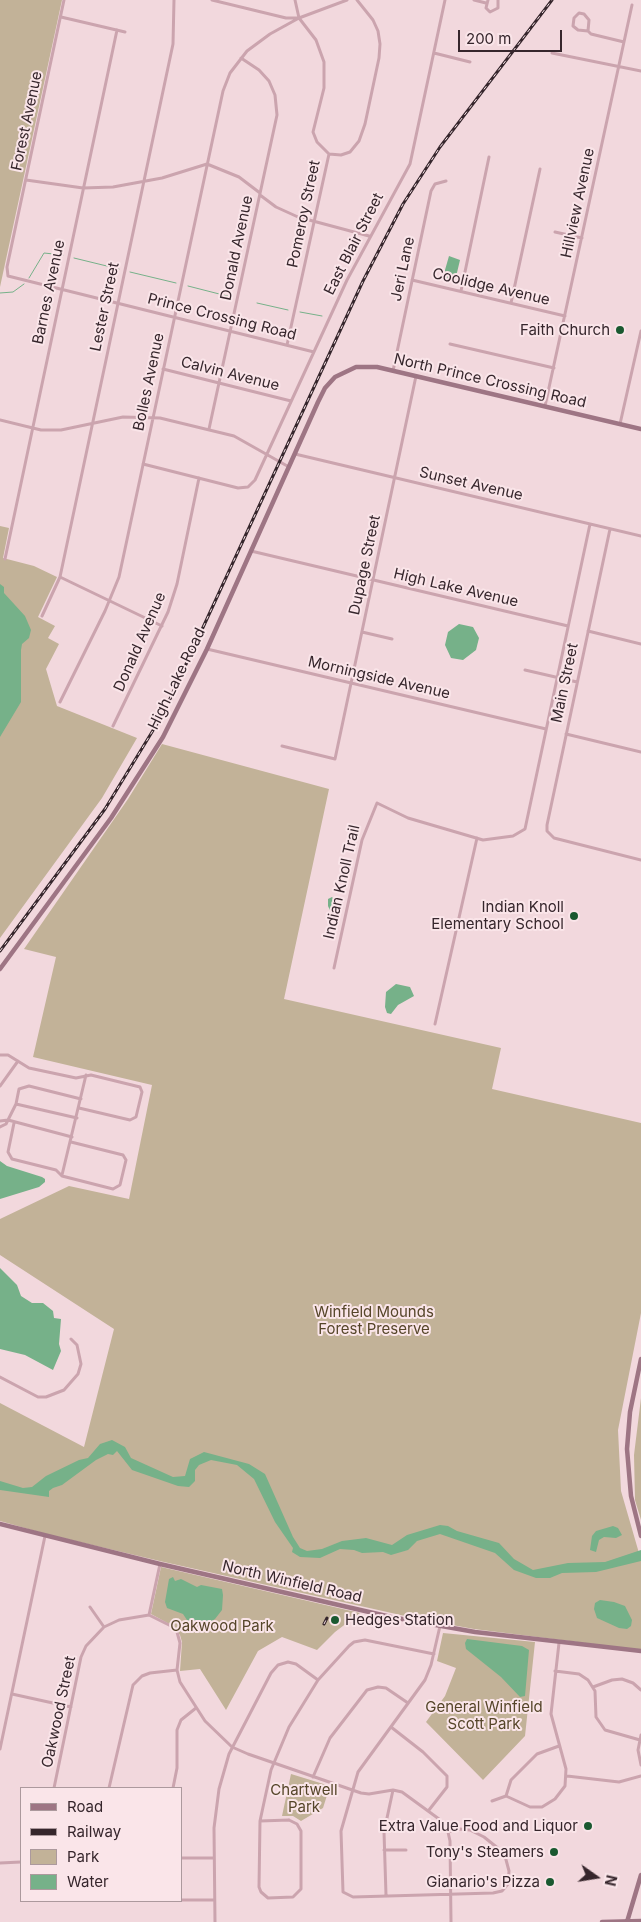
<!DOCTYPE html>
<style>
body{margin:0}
#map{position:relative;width:641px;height:1922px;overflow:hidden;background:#f2d8dd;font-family:Inter,sans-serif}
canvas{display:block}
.legend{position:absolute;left:20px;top:1787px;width:162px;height:115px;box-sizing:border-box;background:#fae5e9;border:1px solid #ac999d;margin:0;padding:6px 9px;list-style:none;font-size:15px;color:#36262c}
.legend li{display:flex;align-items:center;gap:10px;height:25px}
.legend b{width:25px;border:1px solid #ac999d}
.north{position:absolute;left:571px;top:1852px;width:50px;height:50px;-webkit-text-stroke:4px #fae5e9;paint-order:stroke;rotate:103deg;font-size:14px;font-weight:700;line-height:20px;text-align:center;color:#36262c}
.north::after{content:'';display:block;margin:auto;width:18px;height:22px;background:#36262c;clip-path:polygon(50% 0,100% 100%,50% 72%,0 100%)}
.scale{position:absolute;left:458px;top:30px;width:104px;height:22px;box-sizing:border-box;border:2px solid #36262c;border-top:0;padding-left:6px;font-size:15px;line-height:18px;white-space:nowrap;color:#36262c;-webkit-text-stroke:4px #fae5e9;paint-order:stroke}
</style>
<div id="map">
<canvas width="641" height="1922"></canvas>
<ul class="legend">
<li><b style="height:6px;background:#9e7584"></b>Road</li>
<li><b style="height:6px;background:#36262c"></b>Railway</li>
<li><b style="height:14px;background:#c2b298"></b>Park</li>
<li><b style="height:14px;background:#76b189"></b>Water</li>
</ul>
<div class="north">N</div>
<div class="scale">200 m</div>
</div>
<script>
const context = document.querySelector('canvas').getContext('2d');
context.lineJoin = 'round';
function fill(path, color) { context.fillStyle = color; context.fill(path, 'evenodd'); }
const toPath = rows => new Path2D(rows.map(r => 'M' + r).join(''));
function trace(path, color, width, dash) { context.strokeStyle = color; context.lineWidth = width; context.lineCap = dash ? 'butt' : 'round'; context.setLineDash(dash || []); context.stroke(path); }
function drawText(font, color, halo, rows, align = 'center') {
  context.font = font + ' Inter,sans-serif'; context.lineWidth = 4; context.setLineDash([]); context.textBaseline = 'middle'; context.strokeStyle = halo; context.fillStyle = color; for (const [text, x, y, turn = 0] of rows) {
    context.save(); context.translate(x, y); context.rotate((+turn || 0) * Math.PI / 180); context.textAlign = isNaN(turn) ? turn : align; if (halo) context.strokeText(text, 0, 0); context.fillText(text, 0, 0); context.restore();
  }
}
fill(toPath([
 [0,0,62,0,0,287],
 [0,526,9,528,3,558,34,566,57,577,38,617,55,626,48,638,59,644,46,669,57,706,137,738,102,798,0,938],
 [162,744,329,789,284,999,501,1048,492,1089,641,1123,641,1313,618,1430,621,1491,641,1560,641,1650,474,1629,414,1618,164,1562,46,1534,0,1521,0,1403,84,1447,114,1329,0,1255,0,1219,69,1186,129,1199,152,1085,33,1057,56,957,24,949,128,799],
 [641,1398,641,1520,635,1500,634,1455],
 [161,1567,360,1613,335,1632,317,1650,282,1637,258,1651,226,1710,200,1669,180,1671,182,1642,180,1635,171,1625,151,1614],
 [443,1633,535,1642,525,1736,483,1780,426,1722,445,1696,456,1668,437,1661],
 [291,1774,330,1786,323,1808,301,1821,293,1816,282,1816]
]), '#c2b298');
fill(toPath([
 [449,256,460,260,455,281,445,279,443,277],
 [0,584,4,587,4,593,25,616,31,630,29,638,22,644,21,650,21,702,0,737],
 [459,624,473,627,479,638,476,650,463,660,451,658,445,645,448,632],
 [332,897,341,907,340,914,336,917,333,917,328,906,328,899],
 [396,984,410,987,414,996,398,1005,391,1014,387,1013,385,1007,386,992],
 [0,1161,7,1166,42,1177,45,1179,45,1182,39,1187,0,1199],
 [0,1268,17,1285,21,1296,32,1303,43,1303,53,1311,54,1318,61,1319,59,1344,61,1351,53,1370,25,1355,0,1349],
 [112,1440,125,1447,131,1458,173,1477,185,1476,190,1459,204,1452,249,1464,265,1474,293,1537,300,1548,307,1551,322,1549,342,1541,366,1538,392,1545,407,1535,440,1525,448,1526,457,1531,499,1543,514,1559,533,1570,568,1563,605,1562,641,1550,641,1561,596,1572,562,1573,550,1578,536,1578,514,1570,495,1553,440,1534,417,1541,408,1550,391,1555,383,1552,362,1553,354,1550,340,1549,320,1558,300,1557,292,1552,293,1548,275,1522,254,1479,237,1465,211,1460,199,1465,195,1470,195,1481,189,1487,178,1486,132,1470,117,1451,113,1455,108,1454,96,1460,62,1485,53,1488,49,1491,49,1497,0,1490,0,1481,23,1488,32,1487,46,1476,79,1460,88,1458,100,1444],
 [613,1526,618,1528,622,1535,616,1538,604,1537,599,1540,596,1552,590,1550,592,1536,596,1531],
 [173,1577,175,1581,181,1579,197,1587,201,1585,222,1589,223,1595,222,1610,215,1619,207,1624,191,1626,183,1614,167,1608,165,1602,169,1579],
 [600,1600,614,1602,625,1606,632,1620,631,1626,627,1629,619,1628,597,1618,594,1609,595,1603],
 [467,1639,522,1646,529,1650,525,1696,520,1697,501,1677,466,1649,465,1643]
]), '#76b189');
trace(toPath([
 [74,258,119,269],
 [130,272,176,283],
 [29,278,44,253,63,255],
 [188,286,231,297],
 [0,293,13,292,24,284],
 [257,303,288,310],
 [300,312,322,316]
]), '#76b189', 1);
trace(toPath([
 [64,0,7,267,8,276,314,352],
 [212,0,286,18,299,18,347,0],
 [295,0,299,18,316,40,324,62,324,88,313,132,317,142,329,154],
 [474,0,486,3],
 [488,0,486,8,490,12,498,8,498,0],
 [61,17,125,32],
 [588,31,578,30,573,26,574,18,579,13,584,14,589,20,588,31,591,34,624,42],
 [434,53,470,62],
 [552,53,641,71],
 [329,154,341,155,350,152,359,141,365,124,379,58,380,44,378,31,373,20,357,0],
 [26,180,83,188,113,187,162,178,207,164,239,177,260,193],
 [260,195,276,207,298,217,369,236],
 [555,232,582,238],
 [412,280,565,316],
 [461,291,489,157],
 [511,303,540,169],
 [450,344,554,368],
 [287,345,329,154],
 [163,369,291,401],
 [393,371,431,191,435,184,446,181],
 [545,406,632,5],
 [0,420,41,430,61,430,123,417,160,418,234,436,289,467],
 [620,424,641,331],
 [209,429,277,115,275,95,269,81,259,70,241,58],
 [295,454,641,536],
 [143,464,238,488,248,487,255,480,347,280,410,164,445,0],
 [610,529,547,825,547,831,554,838,641,860],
 [251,551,568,626],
 [5,559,117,30],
 [60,577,162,626],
 [42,616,60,577,173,44,174,0],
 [588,631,641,644],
 [362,632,392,639],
 [207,649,546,729],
 [525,670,577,682],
 [60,702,105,611,119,577,223,91,230,73,247,51,270,34,299,18],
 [113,726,168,612,177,584,199,478],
 [566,734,641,752],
 [282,746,335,759,416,376],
 [334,968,362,840,377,803,408,818,483,840,513,836,525,829,590,524],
 [435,1024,477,838],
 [0,1055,8,1055,29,1068,76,1078,91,1075,140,1087,142,1092,136,1117,130,1120,79,1108],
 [0,1086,18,1061],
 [77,1118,16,1104,19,1089,29,1086,81,1099],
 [0,1121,8,1120,72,1137],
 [14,1123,8,1152,12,1159,56,1170,62,1176,113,1189,120,1185,126,1160,123,1155,71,1142],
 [0,1127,6,1124,16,1104],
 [62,1175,86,1075],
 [0,1377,38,1397,46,1397,64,1390,78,1374,81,1364,77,1345,71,1339],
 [90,1607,104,1627],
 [149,1615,171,1626,177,1632,180,1643,177,1670,180,1682,205,1721,232,1747,248,1754,361,1793,369,1794,393,1790,402,1792,439,1819,448,1832,450,1841,451,1922],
 [149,1615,160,1564],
 [440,1626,431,1665,425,1680,358,1772,341,1831,343,1892,353,1897,493,1893,502,1891,508,1884,509,1871,505,1856,499,1849,484,1837,470,1830,460,1829,448,1832],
 [555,1671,579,1674,588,1680,595,1691,596,1717,605,1730,640,1740],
 [593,1687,612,1680,622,1679,633,1683,641,1690],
 [12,1694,71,1707],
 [391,1727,423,1752,447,1776,447,1787,429,1810],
 [641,1735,638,1750,641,1765],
 [0,1749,45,1536],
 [567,1776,619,1782,641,1776],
 [313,1777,330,1738,367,1690,378,1687,386,1688,408,1703],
 [54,1788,81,1657,86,1646,104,1627,119,1620,149,1615],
 [109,1788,133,1685,142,1676,150,1673,177,1670],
 [173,1788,177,1768,177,1730,181,1720,196,1708],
 [506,1796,511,1780,537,1754,559,1746],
 [492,1801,506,1796,530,1807,542,1807,555,1799,565,1786,566,1769,551,1714,559,1643],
 [289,1820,297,1824,301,1831,301,1889,293,1897,268,1898,261,1892,259,1887,260,1821,289,1820],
 [260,1821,271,1770,289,1727,318,1680,349,1646,354,1642,365,1640,434,1654],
 [384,1850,406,1850],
 [181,1858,213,1858],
 [0,1863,21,1862],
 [386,1895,384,1832,393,1790],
 [181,1900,214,1900],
 [215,1922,214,1828,219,1789,229,1754,271,1673,278,1665,288,1662,296,1664,318,1680]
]), '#cba4ae', 3);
trace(toPath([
 [0,969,111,818,163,737,207,649,318,402,325,388,335,377,356,367,377,367,641,429],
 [641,1359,630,1412,627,1449,631,1496,641,1536],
 [0,1524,160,1564,391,1617,475,1632,641,1651],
 [602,1922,641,1921],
 [627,1922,641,1875]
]), '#9e7584', 4.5);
const rail = toPath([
 [0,951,105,809,163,714,363,281,403,204,440,147,552,0],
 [324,1624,327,1618]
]);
trace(rail, '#36262c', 3);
trace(rail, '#fae5e9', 1, [4]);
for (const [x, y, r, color] of [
 [620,330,5,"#1a5930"],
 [574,916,5,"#1a5930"],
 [335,1620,5,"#1a5930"],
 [588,1826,5,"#1a5930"],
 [554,1852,5,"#1a5930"],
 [550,1882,5,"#1a5930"]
]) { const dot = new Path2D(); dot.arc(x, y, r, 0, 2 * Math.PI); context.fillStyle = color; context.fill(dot); trace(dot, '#fae5e9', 2); }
drawText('15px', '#36262c', '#fae5e9', [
 ["Forest Avenue",27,121,-78],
 ["Hillview Avenue",578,203,-78],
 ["Pomeroy Street",304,214,-78],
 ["East Blair Street",354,244,-63],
 ["Donald Avenue",237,248,-78],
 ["Jeri Lane",403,269,-78],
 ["Coolidge Avenue",491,287,13],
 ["Barnes Avenue",49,292,-78],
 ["Lester Street",105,307,-78],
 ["Prince Crossing Road",222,317,14],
 ["Calvin Avenue",230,374,14],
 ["North Prince Crossing Road",490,381,13],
 ["Bolles Avenue",149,382,-78],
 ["Sunset Avenue",471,484,13],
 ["Dupage Street",365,565,-78],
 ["High Lake Avenue",456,588,13],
 ["Donald Avenue",140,642,-66],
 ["Morningside Avenue",379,678,13],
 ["High Lake Road",177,679,-64],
 ["Main Street",565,683,-78],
 ["Indian Knoll Trail",342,882,-77],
 ["North Winfield Road",292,1582,13],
 ["Oakwood Street",59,1712,-78]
]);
drawText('15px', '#36262c', '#fae5e9', [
 ["Faith Church",610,330],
 ["Indian Knoll",564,907],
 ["Elementary School",564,924],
 ["Hedges Station",345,1620,"left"],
 ["Extra Value Food and Liquor",578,1826],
 ["Tony's Steamers",544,1852],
 ["Gianario's Pizza",540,1882]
], 'right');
drawText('15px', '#554529', '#fae5e9', [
 ["Winfield Mounds",374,1312],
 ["Forest Preserve",374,1329],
 ["Oakwood Park",222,1626],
 ["General Winfield",484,1707],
 ["Scott Park",484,1724],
 ["Chartwell",304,1790],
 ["Park",304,1807]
]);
</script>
